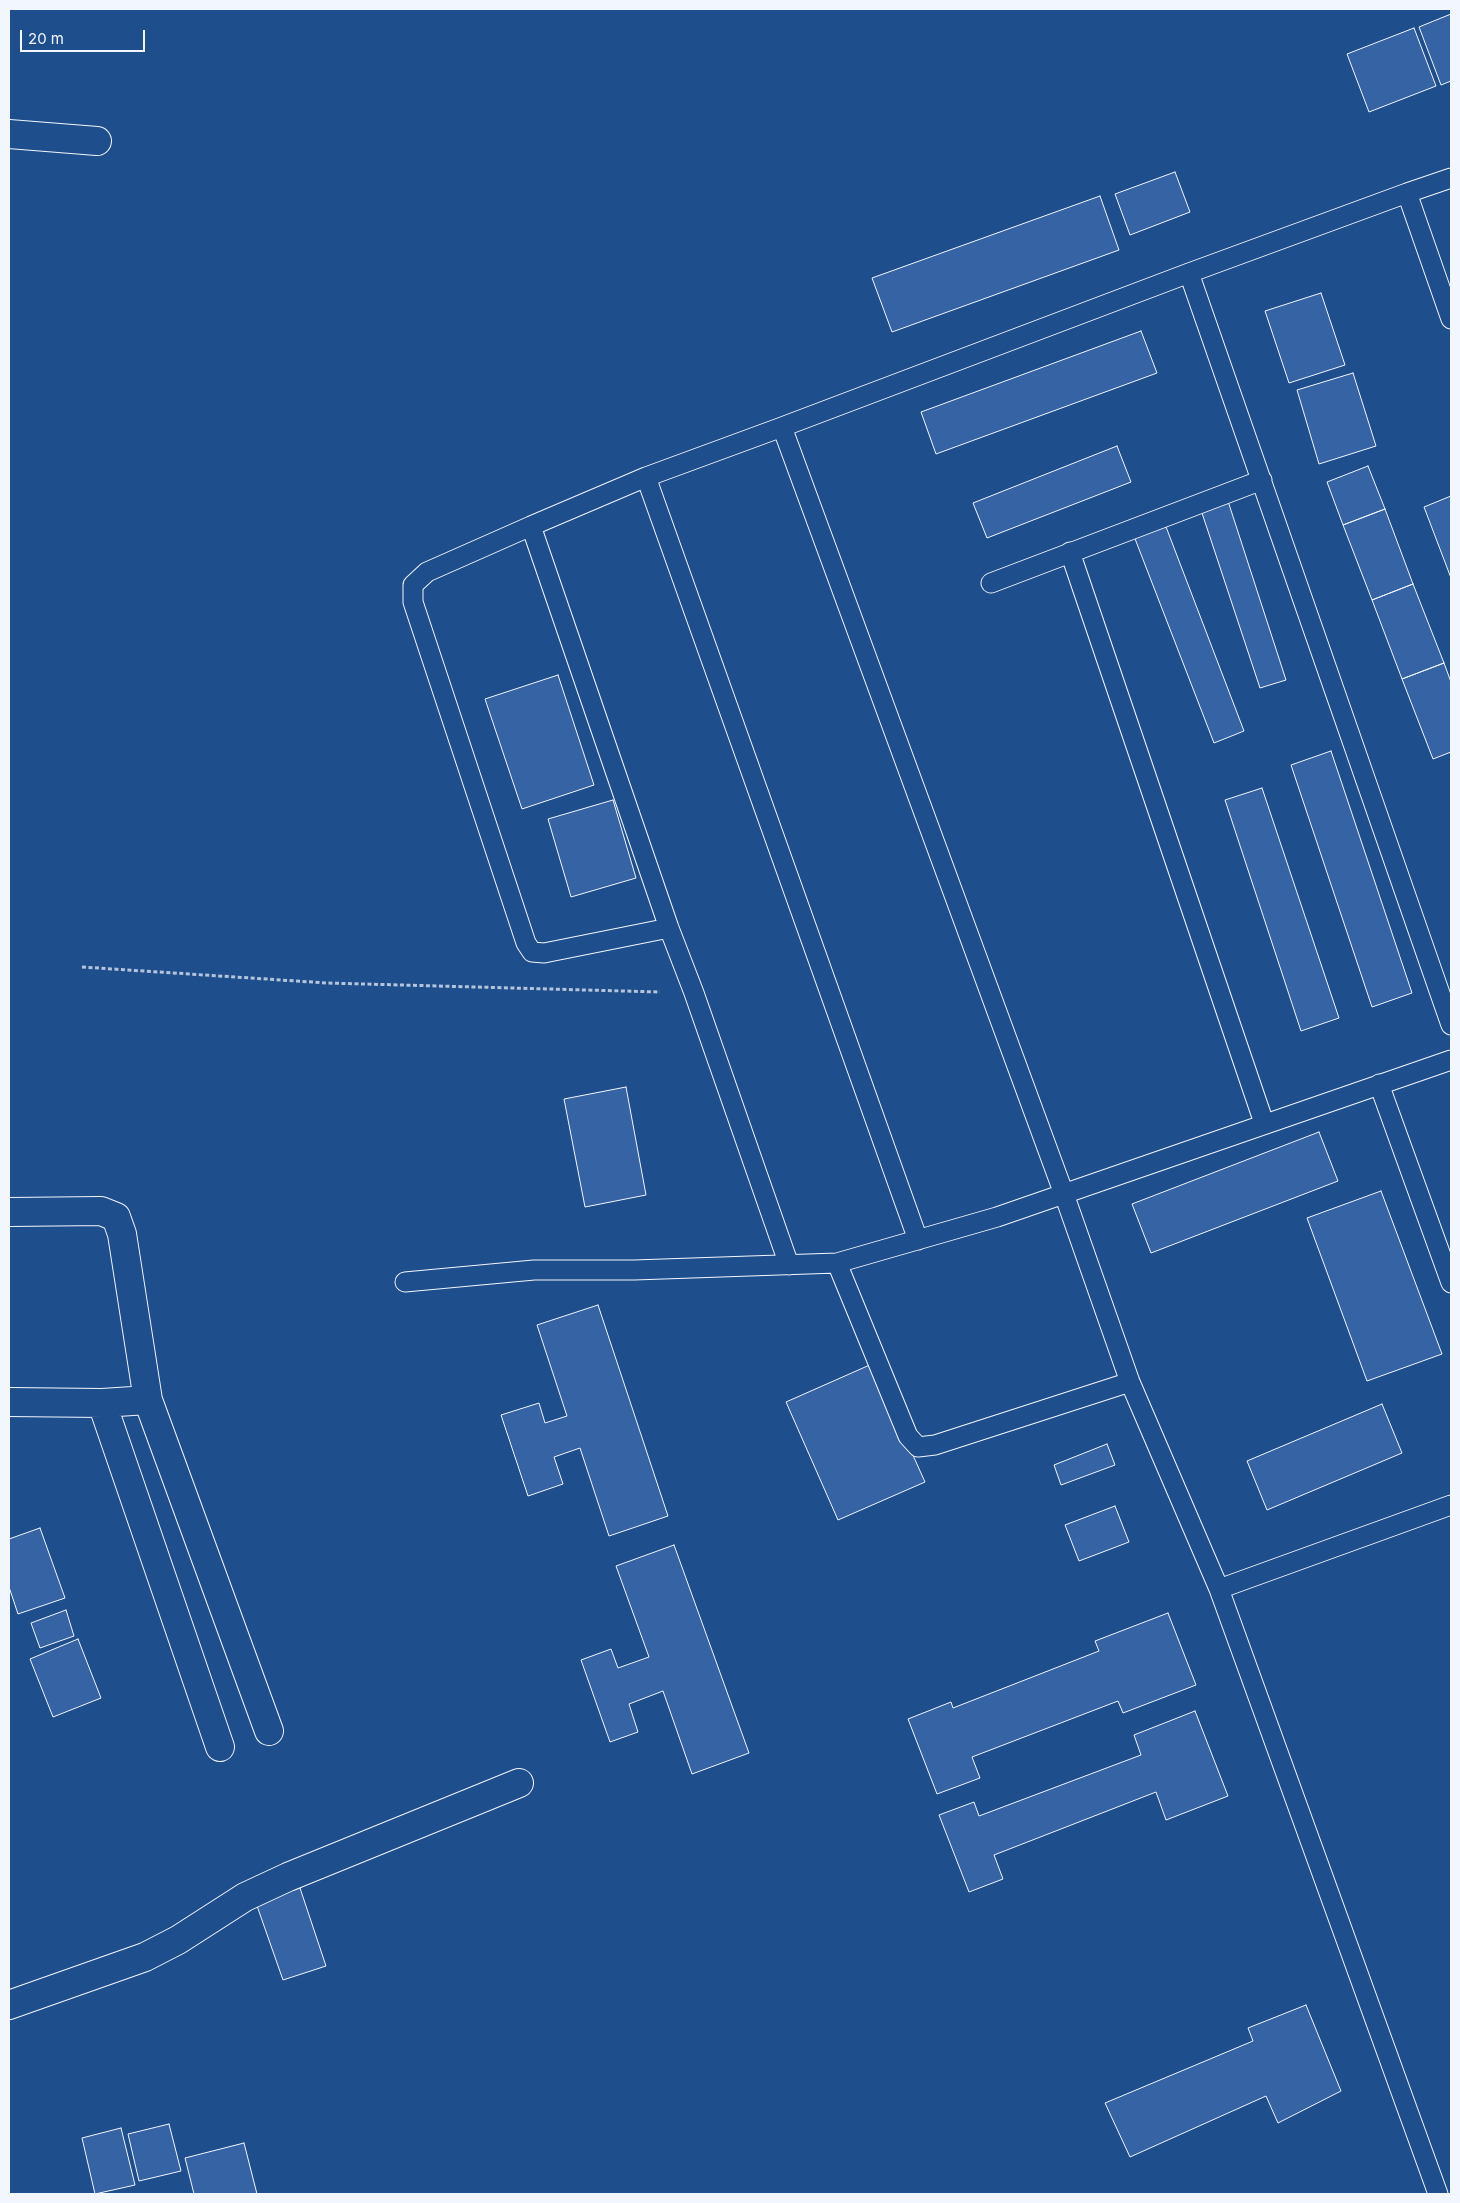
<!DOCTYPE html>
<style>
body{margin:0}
#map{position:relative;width:1460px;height:2203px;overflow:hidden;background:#1f4e8c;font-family:Inter,sans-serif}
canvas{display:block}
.frame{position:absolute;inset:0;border:10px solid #f2f6ff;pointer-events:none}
.scale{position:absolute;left:20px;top:30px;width:125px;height:22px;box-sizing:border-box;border:2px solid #f2f6ff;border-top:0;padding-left:6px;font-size:15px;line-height:18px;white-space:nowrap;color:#f2f6ff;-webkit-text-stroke:4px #1f4e8c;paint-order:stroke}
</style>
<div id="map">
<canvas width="1460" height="2203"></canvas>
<div class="frame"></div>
<div class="scale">20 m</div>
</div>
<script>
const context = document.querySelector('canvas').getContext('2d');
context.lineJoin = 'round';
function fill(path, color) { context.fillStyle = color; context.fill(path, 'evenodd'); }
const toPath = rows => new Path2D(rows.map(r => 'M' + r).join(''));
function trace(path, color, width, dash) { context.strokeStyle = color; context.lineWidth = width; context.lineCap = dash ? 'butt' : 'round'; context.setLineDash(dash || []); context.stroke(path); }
const building = toPath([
 [1451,14,1451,81,1441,85,1419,27,1451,14],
 [1414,28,1436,86,1369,112,1347,54,1414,28],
 [1175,172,1190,212,1130,235,1115,194,1175,172],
 [1100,196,1119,250,892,332,872,278,1100,196],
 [1321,293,1345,365,1289,383,1265,311,1321,293],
 [1141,331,1157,373,936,454,921,412,1141,331],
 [1353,373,1376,446,1319,464,1297,390,1353,373],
 [1117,446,1131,482,987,538,973,503,1117,446],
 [1368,466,1385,509,1343,525,1327,482,1368,466],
 [1451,496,1451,578,1424,507,1451,496],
 [1227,498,1286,680,1260,688,1200,507,1227,498],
 [1385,509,1413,584,1372,600,1343,525,1385,509],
 [1163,519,1244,731,1214,743,1132,531,1163,519],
 [1413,584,1444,663,1402,679,1372,600,1413,584],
 [1444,663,1451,682,1451,752,1433,759,1402,679,1444,663],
 [558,675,594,785,522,809,485,699,558,675],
 [1331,751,1412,993,1372,1007,1291,765,1331,751],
 [1262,788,1339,1018,1301,1031,1225,800,1262,788],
 [613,800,636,878,571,897,548,819,613,800],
 [626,1087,646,1195,585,1207,564,1099,626,1087],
 [1319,1132,1338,1181,1151,1253,1132,1204,1319,1132],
 [1381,1191,1442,1354,1367,1381,1307,1218,1381,1191],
 [598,1305,668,1516,609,1536,580,1448,554,1457,563,1484,528,1496,501,1415,539,1403,545,1423,567,1416,537,1325,598,1305],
 [872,1364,925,1482,838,1520,786,1402,872,1364],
 [1382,1404,1402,1453,1267,1510,1247,1461,1382,1404],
 [1107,1444,1115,1465,1061,1485,1054,1465,1107,1444],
 [1115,1506,1129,1542,1079,1561,1065,1525,1115,1506],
 [40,1528,65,1598,18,1614,9,1587,9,1539,40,1528],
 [674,1545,749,1753,692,1774,663,1691,629,1704,638,1732,610,1742,581,1660,611,1649,618,1668,649,1657,616,1566,674,1545],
 [66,1610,74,1636,40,1648,31,1623,66,1610],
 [1168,1613,1196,1685,1123,1713,1118,1701,972,1757,980,1778,937,1794,908,1719,951,1702,953,1708,1099,1651,1095,1641,1168,1613],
 [78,1639,101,1698,53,1717,30,1659,78,1639],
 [1195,1711,1228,1796,1166,1820,1156,1792,994,1855,1003,1879,969,1892,939,1815,974,1802,979,1816,1141,1755,1134,1735,1195,1711],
 [300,1888,326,1966,283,1980,256,1903,300,1888],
 [1306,2005,1341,2091,1278,2123,1266,2096,1130,2157,1105,2103,1253,2041,1248,2028,1306,2005],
 [169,2124,181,2171,139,2181,128,2134,169,2124],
 [121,2128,135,2185,95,2194,82,2138,121,2128],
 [244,2143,257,2194,194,2194,185,2158,244,2143]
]);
fill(building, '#3563a3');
trace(building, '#f2f6ff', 1);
const lane = toPath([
 [1407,193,1451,178],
 [1189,273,1407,193,1451,319],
 [782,427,646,477,918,1240],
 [646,477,531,526,669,928,694,993,789,1265],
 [531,526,427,572,413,585,413,602,526,943,532,952,544,953,669,928],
 [1070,552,1264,1123],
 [991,583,1262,480],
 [1379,1084,1451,1283],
 [837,1263,908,1436,918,1447,935,1445,1130,1382],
 [405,1282,534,1270,634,1270,837,1263,997,1217,1451,1060],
 [1219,1589,1451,1505],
 [1438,2194,1219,1589,1130,1382,1064,1194,782,427,1189,273,1451,1025]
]);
const street = toPath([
 [9,134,97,141],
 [9,1212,101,1211,116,1217,122,1234,148,1400,102,1403,9,1402],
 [148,1400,269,1731],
 [102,1403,220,1747],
 [9,2005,145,1957,178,1940,245,1897,288,1877,519,1783]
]);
trace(lane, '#f2f6ff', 21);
trace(street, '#f2f6ff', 30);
trace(toPath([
 [82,967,327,983,660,992]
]), '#b3c4dc', 3, [4, 2.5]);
trace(lane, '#1f4e8c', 19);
trace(street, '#1f4e8c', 28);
</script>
